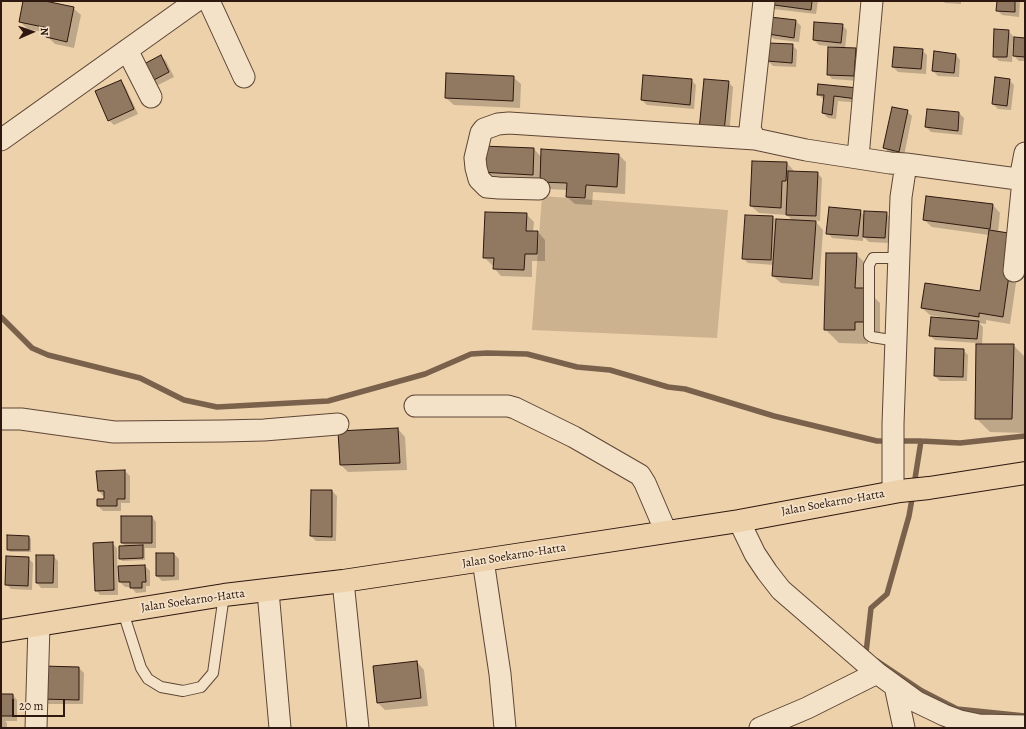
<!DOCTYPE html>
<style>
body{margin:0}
#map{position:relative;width:1026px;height:729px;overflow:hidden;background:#edd1aa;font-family:Alegreya,serif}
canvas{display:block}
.frame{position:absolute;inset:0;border:2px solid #2e180f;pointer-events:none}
.north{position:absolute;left:12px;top:12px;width:40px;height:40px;-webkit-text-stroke:3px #f3e1c8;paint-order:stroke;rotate:88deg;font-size:11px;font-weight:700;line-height:16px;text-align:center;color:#2e180f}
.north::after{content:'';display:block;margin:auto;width:14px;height:18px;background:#2e180f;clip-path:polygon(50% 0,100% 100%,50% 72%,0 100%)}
.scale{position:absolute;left:12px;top:699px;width:53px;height:18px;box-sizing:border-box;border:2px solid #2e180f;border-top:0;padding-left:5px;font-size:12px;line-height:14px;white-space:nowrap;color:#2e180f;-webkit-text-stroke:3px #f3e1c8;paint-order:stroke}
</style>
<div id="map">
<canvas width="1026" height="729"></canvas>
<div class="frame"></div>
<div class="north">N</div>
<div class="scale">20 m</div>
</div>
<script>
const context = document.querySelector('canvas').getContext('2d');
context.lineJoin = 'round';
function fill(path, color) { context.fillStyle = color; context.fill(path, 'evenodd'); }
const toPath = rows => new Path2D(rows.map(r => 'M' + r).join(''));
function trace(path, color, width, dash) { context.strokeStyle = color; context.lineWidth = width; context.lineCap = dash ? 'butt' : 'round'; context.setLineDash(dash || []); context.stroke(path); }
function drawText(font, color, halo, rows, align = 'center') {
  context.font = font + ' Alegreya,serif'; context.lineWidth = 3.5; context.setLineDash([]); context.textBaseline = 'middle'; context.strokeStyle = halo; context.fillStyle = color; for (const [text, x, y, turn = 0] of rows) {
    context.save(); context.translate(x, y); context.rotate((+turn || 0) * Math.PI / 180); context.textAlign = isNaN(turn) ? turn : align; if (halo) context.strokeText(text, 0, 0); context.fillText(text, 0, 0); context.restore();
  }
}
fill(toPath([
 [542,196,728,210,717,338,532,330]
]), '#cdb290');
fill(toPath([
 [24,1,39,1,73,8,81,15,74,48,55,44,48,37,48,33,28,29,20,22],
 [768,1,818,1,816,14,773,9],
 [943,1,961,1,961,4,945,3],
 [998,1,1020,1,1019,17,1002,15,997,10],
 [771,18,796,21,801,26,799,42,774,39,769,34],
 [842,25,847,30,845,49,855,49,860,54,859,81,832,79,828,74,836,47,819,45,814,40],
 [1008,31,1013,36,1013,38,1025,39,1025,61,1019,61,1014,56,1015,41,1013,41,1012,62,999,61,994,56],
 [792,45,797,50,796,67,773,66,768,61],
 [922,50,927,55,926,74,898,72,893,67],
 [956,55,960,60,959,77,938,76,933,71],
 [161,56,166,61,174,77,158,85,153,80],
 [513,77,521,84,520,108,454,105,446,98],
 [691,80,696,85,694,109,647,105,642,100],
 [1009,80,1014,85,1011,110,998,109,993,104],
 [121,81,125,86,138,114,114,125,109,120],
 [728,82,733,87,729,137,705,134],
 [858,89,862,103,838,101,836,119,828,118,823,113,825,99,823,99,818,94],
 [928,110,959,113,964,118,962,135,931,132,926,127],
 [907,111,912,116,904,156,889,153,885,148],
 [534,149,542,158,542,150,619,155,626,162,625,194,593,192,592,205,575,204,567,197,567,190,548,189,488,179,481,172],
 [787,163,794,171,794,172,817,173,822,178,820,221,811,220,810,222,816,222,823,230,819,286,781,283,773,276,774,265,748,263,743,258,773,217,777,221,793,221,787,215,759,213,751,206],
 [993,205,1000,213,998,232,1022,242,1010,324,986,320,986,324,979,323,983,327,982,345,1013,345,1025,357,1025,433,990,432,976,418,977,343,935,340,930,336,946,318,930,315,922,308,981,292,989,235,932,227,924,220],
 [860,211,865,216,886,213,891,218,890,243,869,242,863,236,863,241,832,238,828,233],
 [526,214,534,222,533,232,538,232,545,240,545,261,532,261,532,277,501,276,494,268,494,265,492,265,484,257],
 [856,254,870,268,869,292,880,303,880,336,868,336,868,344,839,343,825,329],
 [963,350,968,355,967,381,940,381,935,376],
 [398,429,405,437,407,470,348,472,341,465],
 [125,471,130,476,130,503,121,503,121,511,103,511,98,506,105,500,105,495,103,496,99,491],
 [332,491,337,496,336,541,316,541,311,536],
 [152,517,156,522,156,548,145,548,145,560,122,561,120,558,126,546,122,543],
 [29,537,31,539,31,552,10,552,8,549],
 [112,543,117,548,118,595,100,595,96,590],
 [174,554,179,559,179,580,162,581,157,576],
 [53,556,58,561,58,588,41,588,37,583],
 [28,558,33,563,32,590,11,589,6,584],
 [145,566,150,571,150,586,146,586,146,592,136,593,131,587,125,587,120,582,119,567],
 [417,662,424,670,428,706,385,710,378,703,374,667],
 [79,668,84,673,83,704,47,704,42,699],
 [1,695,13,695,17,700,17,721,5,721,7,723,7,728,1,728]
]), '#0003');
trace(toPath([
 [1,317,32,348,48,355,140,378,184,400,217,407,328,401,425,374,471,354,487,353,527,354,577,367,610,370,668,387,685,389,774,416,877,441,921,441,960,443,1025,436],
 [914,485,921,441],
 [869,655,866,653,871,608,887,594,909,516,913,493],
 [877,661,922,691,957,709,1025,716]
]), '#7a614c', 5.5);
const building = toPath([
 [23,1,45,1,74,7,67,42,46,37,48,28,19,22,23,1],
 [767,1,812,1,811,10,767,4,767,1],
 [997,1,1015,1,1015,12,996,11,997,1],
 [770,17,796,20,794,38,768,34,770,17],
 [814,22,843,24,841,43,813,40,814,22],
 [994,29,1009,30,1007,57,993,57,994,29],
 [1014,37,1025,38,1025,57,1013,56,1014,37],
 [768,43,793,44,792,63,767,61,768,43],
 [828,47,856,48,854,76,827,75,828,47],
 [894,47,923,49,921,69,892,67,894,47],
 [934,51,956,54,954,73,932,71,934,51],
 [161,55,169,72,152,81,144,64,161,55],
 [446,73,514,76,513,101,445,98,446,73],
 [643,75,692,79,690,105,641,100,643,75],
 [995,77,1010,79,1007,106,992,104,995,77],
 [704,79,729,81,724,132,699,130,704,79],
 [121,80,134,109,108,121,95,91,121,80],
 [818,84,858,88,857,99,834,96,832,115,822,113,824,95,817,95,818,84],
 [892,107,908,110,899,152,883,148,892,107],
 [927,109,959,112,958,131,925,127,927,109],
 [482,146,534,148,533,175,480,172,482,146],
 [541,149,619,154,617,187,586,185,585,198,566,197,567,183,540,182,541,149],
 [752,161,787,162,786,181,782,181,781,208,750,206,752,161],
 [788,171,818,172,816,216,786,215,788,171],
 [926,196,993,204,990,229,923,220,926,196],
 [829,207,861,210,858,236,826,234,829,207],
 [864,211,887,212,885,238,863,237,864,211],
 [485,212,527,213,526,231,538,231,537,254,525,254,524,270,493,269,494,258,483,258,485,212],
 [745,215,773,216,771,260,742,259,745,215],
 [776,219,816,221,812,279,772,276,776,219],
 [989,230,1015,234,1003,317,979,313,979,317,921,308,925,283,980,291,989,230],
 [826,253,857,253,855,288,866,288,866,322,855,322,855,330,824,330,826,253],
 [931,317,979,321,977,339,929,336,931,317],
 [976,344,1014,344,1012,419,975,419,976,344],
 [935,348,964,349,963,377,934,376,935,348],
 [398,428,400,463,340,465,338,431,398,428],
 [125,470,125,499,117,499,117,506,97,506,97,499,104,499,104,491,98,491,96,471,125,470],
 [311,490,332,490,332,537,310,536,311,490],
 [121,516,152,516,152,543,121,543,121,516],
 [7,535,29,536,29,550,7,550,7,535],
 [113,542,114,590,95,591,93,543,113,542],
 [143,545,143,558,119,559,119,546,143,545],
 [156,553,174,553,174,576,156,576,156,553],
 [36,555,54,555,53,583,36,583,36,555],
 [6,556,29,557,28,586,5,585,6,556],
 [145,565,146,582,142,582,142,588,130,588,130,582,119,582,118,566,145,565],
 [417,661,421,698,377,703,373,666,417,661],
 [42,666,79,667,79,700,41,699,42,666],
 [1,694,13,694,13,716,1,716,1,694]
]);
fill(building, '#917860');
trace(building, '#2e180f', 1);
const lane = toPath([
 [897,341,872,337,869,335,869,265,873,258,899,258],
 [123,612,141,668,148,679,161,687,183,691,201,687,213,673,224,595]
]);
const street = toPath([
 [209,1,244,77],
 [764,1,750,129,755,139,806,150,890,163,906,164,901,197,893,424,893,492],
 [127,50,151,97],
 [1,140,196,1],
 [858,157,872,1],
 [906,164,1025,180],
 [1020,179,1025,153],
 [539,189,499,188,487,187,479,179,476,168,475,158,481,133,484,129,498,124,509,123,755,139],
 [1014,271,1023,180],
 [415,406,508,406,515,408,574,437,640,475,645,483,666,532],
 [1,419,21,419,114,432,223,431,264,430,338,424],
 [739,521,755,554,767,572,781,590,877,673,917,702,944,715,960,721,979,725,1025,726],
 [483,560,500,674,505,728],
 [343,581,358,728],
 [268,591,280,728],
 [895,686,904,728],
 [36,728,39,625],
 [760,728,807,708,877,673]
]);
const primary = toPath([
 [1,631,224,595,343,581,483,560,739,521,900,491,929,488,1025,473]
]);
trace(lane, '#5e4636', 12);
trace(street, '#5e4636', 23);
trace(primary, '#2e180f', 24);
trace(lane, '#f3e1c8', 10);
trace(street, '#f3e1c8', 21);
trace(primary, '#edd1aa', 22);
drawText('12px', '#2e180f', '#f3e1c8', [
 ["Jalan Soekarno-Hatta",833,503,-10],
 ["Jalan Soekarno-Hatta",514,556,-9],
 ["Jalan Soekarno-Hatta",193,601,-8]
]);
</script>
